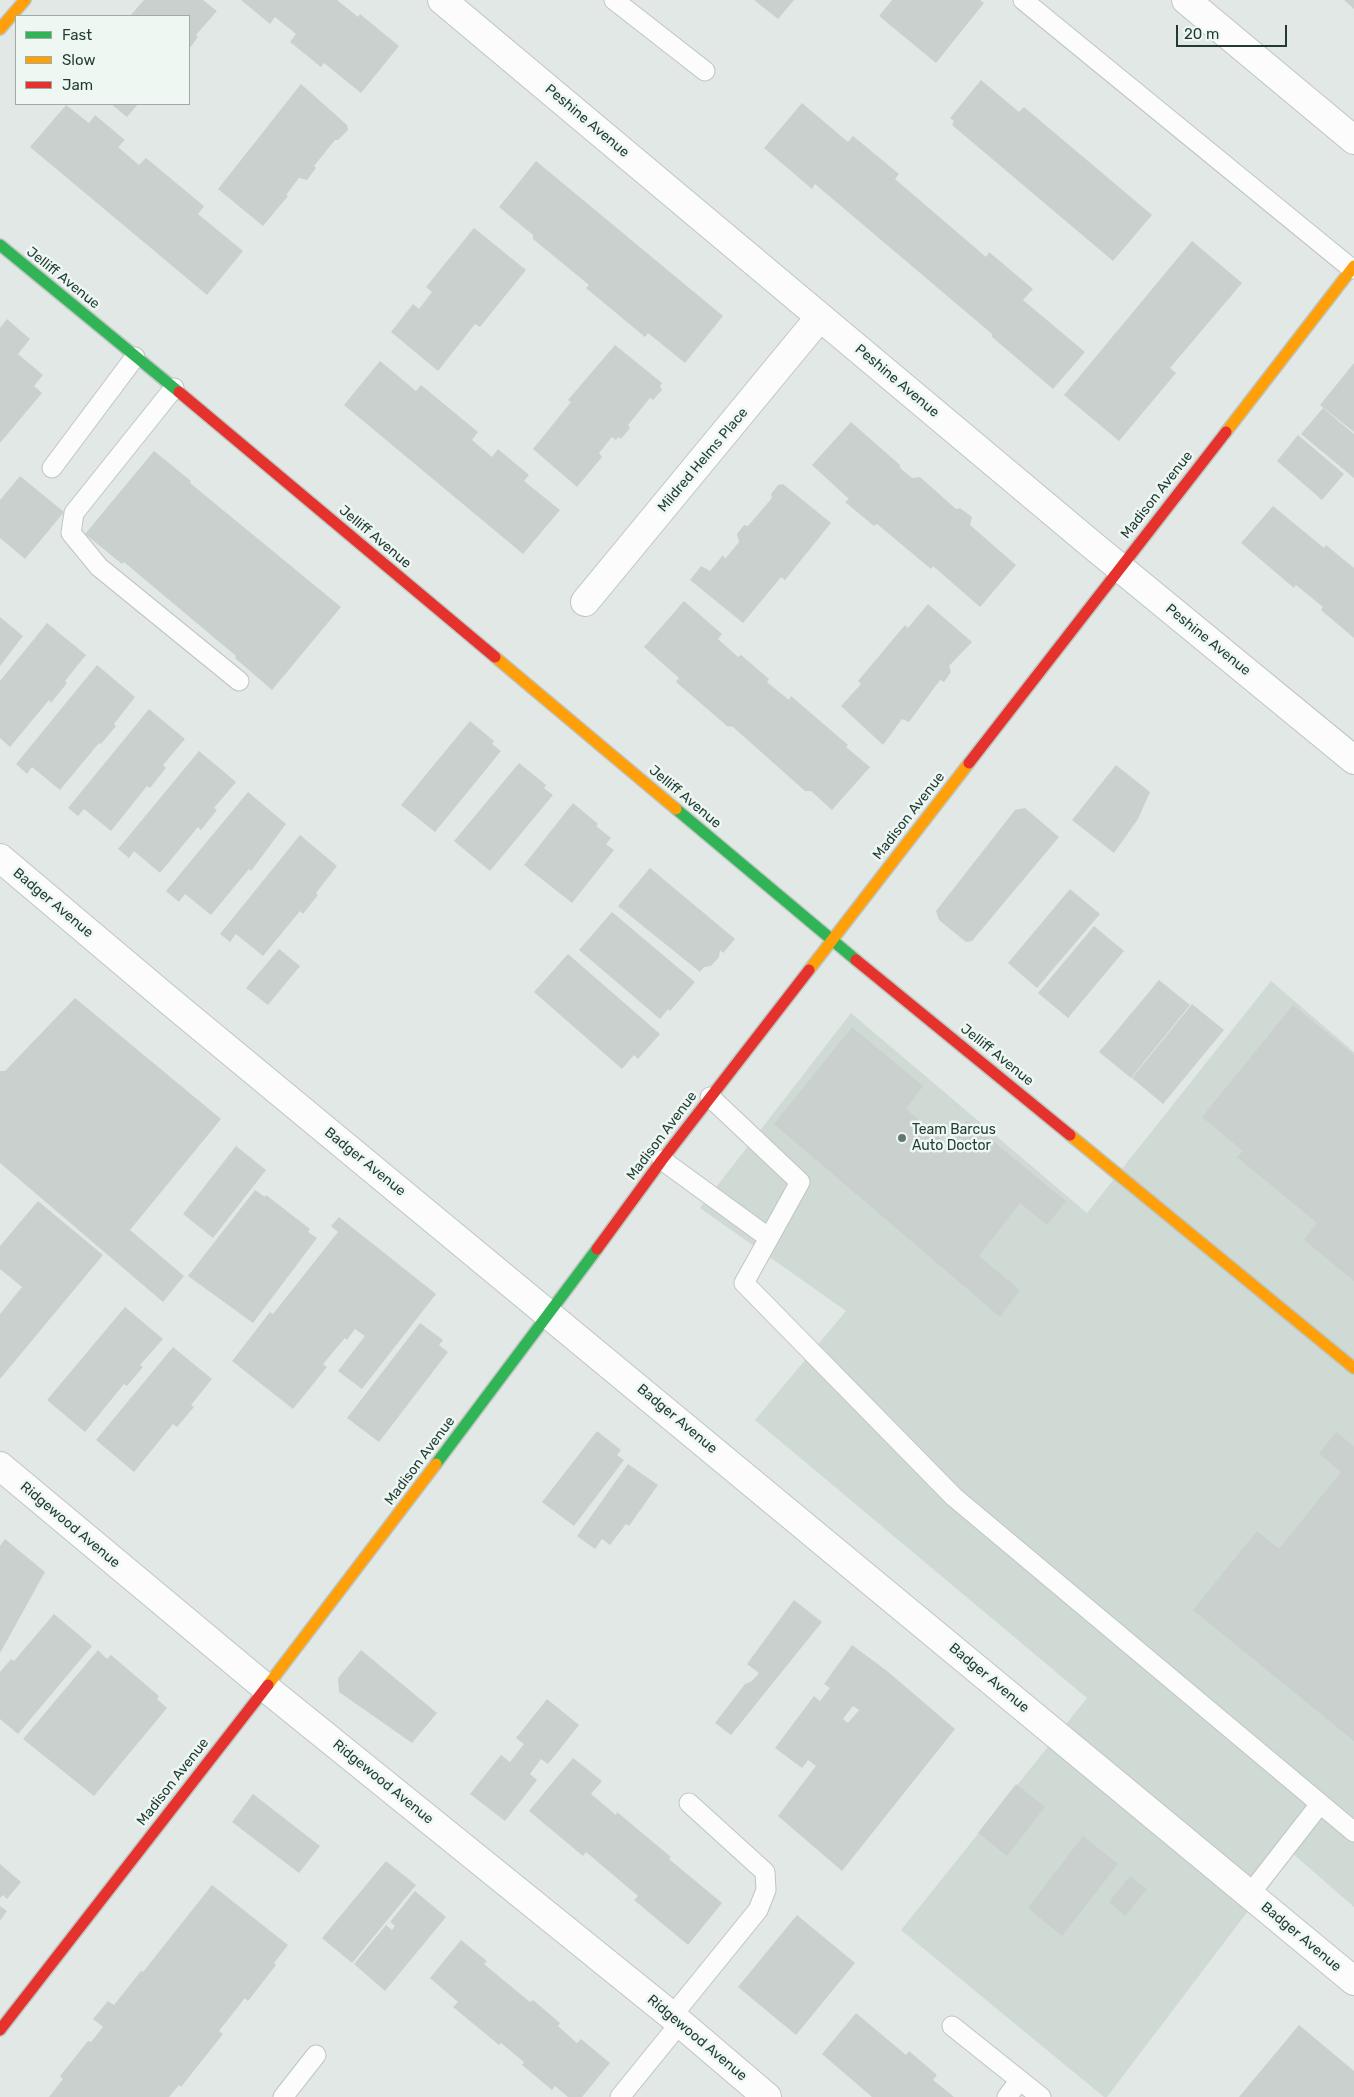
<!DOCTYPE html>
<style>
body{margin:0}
#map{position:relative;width:1354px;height:2097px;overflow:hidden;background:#e2e8e5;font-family:Rubik,sans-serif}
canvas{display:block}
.legend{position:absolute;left:15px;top:15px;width:175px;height:90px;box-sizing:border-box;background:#eff7f3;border:1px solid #9caca6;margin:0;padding:6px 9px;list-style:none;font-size:15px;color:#1f3b33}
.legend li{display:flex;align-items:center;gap:10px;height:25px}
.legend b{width:25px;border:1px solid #9caca6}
.scale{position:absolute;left:1176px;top:25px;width:111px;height:22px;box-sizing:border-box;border:2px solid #1f3b33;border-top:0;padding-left:6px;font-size:15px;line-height:18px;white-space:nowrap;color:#1f3b33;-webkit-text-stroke:4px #eff7f3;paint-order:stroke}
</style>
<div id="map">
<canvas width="1354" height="2097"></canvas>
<ul class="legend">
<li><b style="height:6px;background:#30b455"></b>Fast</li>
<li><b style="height:6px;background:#ff9f0a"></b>Slow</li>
<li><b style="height:6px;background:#e5322d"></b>Jam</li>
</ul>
<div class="scale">20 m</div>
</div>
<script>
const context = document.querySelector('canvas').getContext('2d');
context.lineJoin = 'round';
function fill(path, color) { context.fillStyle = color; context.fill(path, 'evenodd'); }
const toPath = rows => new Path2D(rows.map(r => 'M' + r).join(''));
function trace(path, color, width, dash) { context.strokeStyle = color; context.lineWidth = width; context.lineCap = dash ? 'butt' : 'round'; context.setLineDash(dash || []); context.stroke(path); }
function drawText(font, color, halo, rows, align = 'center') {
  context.font = font + ' Rubik,sans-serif'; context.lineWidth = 5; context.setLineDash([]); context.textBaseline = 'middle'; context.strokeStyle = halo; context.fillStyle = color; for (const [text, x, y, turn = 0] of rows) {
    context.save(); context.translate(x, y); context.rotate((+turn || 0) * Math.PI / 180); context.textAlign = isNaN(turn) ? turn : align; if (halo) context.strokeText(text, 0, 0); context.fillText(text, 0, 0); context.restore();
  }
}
fill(toPath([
 [1271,981,1354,1052,1354,1907,1292,1853,1107,2097,1104,2097,901,1930,1087,1698,755,1420,846,1311,700,1208,851,1013,1087,1213]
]), '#cfdad5');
fill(toPath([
 [144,0,203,0,217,11,196,35,198,37,189,49,189,16,130,16],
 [241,0,337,0,358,17,360,14,399,46,361,93,324,63,321,67,290,42,296,34,275,17,270,24],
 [754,0,794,0,778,19],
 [892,0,980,0,984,3,936,63,879,16],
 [1344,0,1354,0,1354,9],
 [981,80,1019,112,1024,107,1152,215,1113,261,952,125,954,121,950,118],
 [301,84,347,125,348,130,338,140,335,140,314,166,316,168,307,180,299,178,286,195,288,196,263,226,218,189],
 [802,103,848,142,853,136,899,174,895,179,986,257,989,252,1033,289,1023,300,1085,352,1053,389,992,337,992,334,815,184,812,189,764,148],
 [111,104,138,104,127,117],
 [66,105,89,123,95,115,125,140,118,147,139,165,146,158,204,206,198,214,243,251,207,295,30,147],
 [536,161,723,316,685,363,648,333,645,337,586,288,589,285,533,239,533,235,499,207],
 [474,228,526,270,480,327,475,324,438,371,391,332,413,304,419,309,432,292,426,287],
 [1192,241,1242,283,1170,368,1176,373,1119,441,1064,395],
 [7,319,30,339,18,354,43,375,34,386,42,393,0,443,0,328],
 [615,345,662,383,660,386,662,390,653,400,650,398,628,425,630,428,621,439,618,437,616,440,612,437,599,453,602,457,577,487,533,449,571,402,568,400],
 [380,361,416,391,421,385,478,432,472,440,492,457,498,449,529,475,524,481,560,510,523,554,344,405],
 [1354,363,1354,432,1320,405],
 [1323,408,1354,434,1354,478,1301,434],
 [851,422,900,465,900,468,912,478,920,477,956,509,960,508,972,517,970,525,1016,565,980,607,933,566,931,569,877,524,874,526,845,502,849,499,812,465],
 [1298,435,1344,474,1322,500,1277,461],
 [154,451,191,481,190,483,341,607,272,690,235,658,236,656,124,562,122,564,85,534],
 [20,476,64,512,25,559,0,538,0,500],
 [783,484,831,523,785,580,781,577,743,623,690,580,701,566,710,571,723,555,725,559,739,542,737,534,744,525,748,526,772,498,771,494,778,485],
 [1273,506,1324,548,1326,545,1354,568,1354,638,1321,610,1323,607,1296,585,1294,588,1241,543],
 [684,601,722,634,718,639,738,657,741,655,769,679,767,682,789,700,791,696,848,745,846,747,870,767,832,810,811,791,805,791,733,727,727,726,676,682,679,678,644,647],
 [928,604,972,642,949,666,951,672,944,682,940,680,909,722,902,719,883,745,841,706,861,684,858,681,905,625,908,628],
 [0,617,23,636,0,666],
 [47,623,86,655,65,681,67,683,51,703,49,700,10,747,0,738,0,681],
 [97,665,135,697,114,724,116,726,101,744,99,743,60,790,32,767,27,774,16,764],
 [149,709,185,739,163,765,166,768,150,788,147,786,111,831,84,809,78,816,68,808],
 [470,721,494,741,492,744,501,751,435,832,401,805],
 [199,751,236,782,214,808,217,810,201,830,198,827,160,873,134,851,129,858,118,849],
 [519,763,546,785,544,788,553,795,490,871,454,841],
 [1116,765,1150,792,1138,819,1114,853,1072,820],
 [248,792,286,824,251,871,249,869,211,915,185,894,179,902,166,891],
 [573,803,598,824,596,826,611,838,606,844,614,850,572,903,524,865],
 [1025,808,1059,837,972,941,966,942,939,920,936,911,1015,810],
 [300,835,337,866,316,893,318,895,303,914,300,911,263,956,236,934,230,942,220,934],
 [650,868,735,939,723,953,720,950,719,957,711,966,704,967,700,972,618,906],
 [1070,889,1100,914,1037,988,1008,963],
 [612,912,695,982,670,1011,668,1009,660,1019,579,950],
 [1094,926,1124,951,1068,1018,1038,993],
 [279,949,300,966,268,1005,246,988],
 [568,954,660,1034,638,1059,634,1055,622,1069,534,992],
 [1159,980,1190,1005,1131,1078,1099,1052],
 [75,998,221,1119,130,1230,184,1276,163,1302,0,1163,0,1071,5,1071],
 [1192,1004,1224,1030,1163,1104,1132,1078],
 [1293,1005,1354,1055,1354,1281,1304,1240,1317,1223,1237,1157,1243,1151,1202,1117],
 [852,1027,923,1086,906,1109,948,1145,967,1120,1066,1201,1047,1225,1020,1203,979,1256,1020,1290,1000,1317,774,1124],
 [236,1146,266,1170,213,1238,183,1214],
 [255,1190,265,1197,266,1195,310,1229,308,1232,317,1238,253,1323,188,1276],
 [38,1201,103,1255,0,1379,0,1314,22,1287,0,1269,0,1246],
 [339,1217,436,1294,362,1389,338,1371,365,1336,355,1329,347,1340,345,1338,323,1364,327,1367,293,1409,232,1361,270,1312,273,1314,338,1232,331,1226],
 [125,1307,163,1339,140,1365,143,1367,127,1386,124,1384,85,1432,47,1400],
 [420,1323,443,1340,439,1345,448,1352,379,1442,347,1418],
 [173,1347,212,1379,191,1405,194,1407,177,1427,173,1424,134,1472,96,1440],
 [597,1431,621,1450,617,1455,624,1460,574,1526,542,1502],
 [1336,1432,1354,1446,1354,1741,1193,1610,1257,1531,1279,1549,1341,1472,1319,1454],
 [628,1464,658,1485,629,1526,626,1524,610,1545,602,1539,595,1549,577,1536],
 [5,1539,45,1572,0,1653,0,1546],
 [794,1600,822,1622,731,1735,715,1723,745,1684,752,1681,759,1673,747,1664],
 [54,1614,92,1646,18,1734,0,1719,0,1672,11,1659,14,1661],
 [852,1645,887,1671,955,1729,842,1871,778,1816,816,1766,808,1760,802,1768,775,1748,814,1696,820,1701,830,1688,824,1684],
 [853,1706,859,1710,848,1723,843,1719],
 [98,1650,107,1659,111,1655,159,1696,157,1699,167,1708,94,1796,23,1739],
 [361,1650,437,1713,412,1743,339,1692,338,1678],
 [547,1699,579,1725,548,1764,541,1759,530,1774,537,1780,505,1821,470,1794,501,1755,510,1762,524,1744,516,1738],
 [573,1758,602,1781,591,1794,616,1815,617,1812,671,1857,669,1859,722,1903,688,1945,634,1900,638,1896,586,1852,583,1856,529,1811],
 [1016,1784,1045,1807,1007,1856,978,1833],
 [253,1794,320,1846,299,1873,232,1822],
 [1083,1836,1118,1864,1062,1936,1028,1908],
 [386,1861,416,1885,352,1963,322,1938],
 [0,1864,21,1882,7,1899,3,1895,0,1898],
 [1130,1876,1147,1889,1125,1916,1109,1902],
 [212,1885,288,1945,274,1963,276,1965,248,2001,245,1998,219,2031,223,2034,181,2087,179,2085,169,2097,49,2097,63,2079,60,2076,88,2041,91,2042,103,2027,93,2019,108,2001,114,2005,141,1971,143,1972],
 [415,1891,446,1917,385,1991,354,1964,386,1925,392,1930,395,1926,390,1922],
 [0,1906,7,1911,0,1921],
 [797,1915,855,1963,796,2035,738,1987],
 [461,1940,487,1961,484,1964,530,2002,533,2000,560,2023,558,2026,577,2043,581,2039,610,2063,582,2097,568,2097,555,2086,552,2090,522,2065,524,2062,501,2043,499,2045,453,2007,458,2002,430,1978],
 [856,2013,906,2055,909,2051,937,2075,933,2080,954,2097,872,2097,822,2054],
 [1299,2025,1354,2071,1354,2097,1239,2097]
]), '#cad0ce');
const lane = toPath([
 [614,0,705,71],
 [1023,0,1352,269],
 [174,388,74,513,71,533,99,567,239,681],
 [52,468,135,357],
 [710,1097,800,1182,744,1283,954,1497,1354,1832],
 [662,1160,769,1238],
 [1250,1894,1320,1804],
 [672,2016,758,1910,766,1890,765,1872,689,1803],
 [952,2026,1041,2097],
 [283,2097,316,2055],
 [620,2097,680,2023],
 [1007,2097,1020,2080]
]);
const street = toPath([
 [442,0,1091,544,1354,760],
 [1186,0,1354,140],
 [585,602,820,317],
 [0,858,166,998,1354,1981],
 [0,1466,266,1688,672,2016,767,2097]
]);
const fast = toPath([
 [0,245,179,392],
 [676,809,856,960],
 [436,1464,597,1249]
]);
const slow = toPath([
 [0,29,25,0],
 [1226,432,1354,266],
 [495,657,676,809],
 [809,970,969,763],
 [1070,1135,1354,1368],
 [268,1685,436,1464]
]);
const jam = toPath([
 [179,392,495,657],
 [969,763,1226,432],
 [856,960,1070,1135],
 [597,1249,662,1160,809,970],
 [0,2030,268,1685]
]);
trace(lane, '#bfc5c2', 21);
trace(street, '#bfc5c2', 30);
trace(fast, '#bdc6c2', 14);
trace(slow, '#bdc6c2', 14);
trace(jam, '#bdc6c2', 14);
trace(lane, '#fbfcfb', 19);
trace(street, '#fbfcfb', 28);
trace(fast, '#30b455', 11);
trace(slow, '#ff9f0a', 11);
trace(jam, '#e5322d', 11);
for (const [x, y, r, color] of [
 [902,1138,5,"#637871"]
]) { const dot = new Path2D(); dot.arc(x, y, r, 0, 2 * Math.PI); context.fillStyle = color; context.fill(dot); trace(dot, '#eff7f3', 2); }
drawText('14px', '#1f3b33', '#eff7f3', [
 ["Peshine Avenue",587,121,40],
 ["Jelliff Avenue",63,278,39],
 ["Peshine Avenue",897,381,40],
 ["Mildred Helms Place",703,460,-50],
 ["Madison Avenue",1157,495,-52],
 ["Jelliff Avenue",375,537,40],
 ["Peshine Avenue",1208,640,39],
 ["Jelliff Avenue",685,797,40],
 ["Madison Avenue",909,816,-52],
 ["Badger Avenue",53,903,40],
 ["Jelliff Avenue",997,1055,39],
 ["Madison Avenue",662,1136,-53],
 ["Badger Avenue",365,1162,39],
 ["Badger Avenue",677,1419,40],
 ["Madison Avenue",420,1461,-53],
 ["Ridgewood Avenue",70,1525,40],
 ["Badger Avenue",989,1678,40],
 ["Madison Avenue",173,1782,-52],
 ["Ridgewood Avenue",383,1782,39],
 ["Badger Avenue",1301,1937,40],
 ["Ridgewood Avenue",697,2038,40]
]);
drawText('14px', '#1f3b33', '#eff7f3', [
 ["Team Barcus",912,1130],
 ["Auto Doctor",912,1146]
], 'left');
</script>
